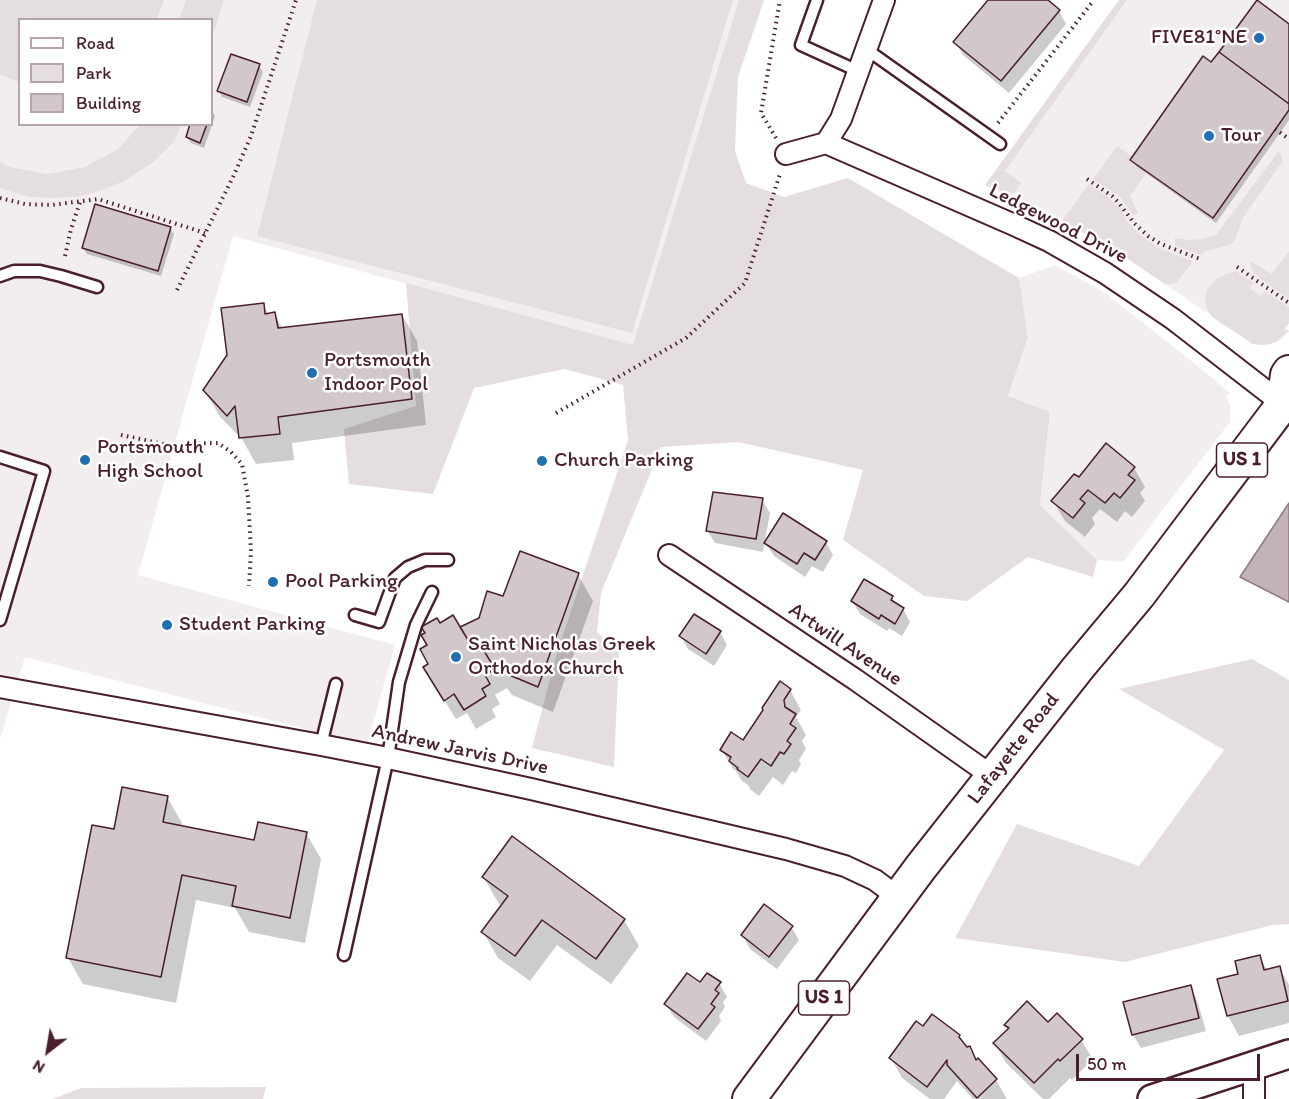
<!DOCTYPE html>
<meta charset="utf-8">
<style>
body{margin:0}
#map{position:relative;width:1289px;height:1099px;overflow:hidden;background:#fff;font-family:Itim,sans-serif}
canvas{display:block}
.legend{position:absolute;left:18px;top:18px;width:195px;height:108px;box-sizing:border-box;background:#fff;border:2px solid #b7a5aa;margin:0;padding:8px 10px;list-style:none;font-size:18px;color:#4a1f2b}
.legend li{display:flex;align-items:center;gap:12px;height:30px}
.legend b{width:30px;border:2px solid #b7a5aa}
.north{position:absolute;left:18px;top:1021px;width:60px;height:60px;-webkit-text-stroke:4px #fff;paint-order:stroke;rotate:211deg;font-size:16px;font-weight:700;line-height:24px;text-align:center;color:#4a1f2b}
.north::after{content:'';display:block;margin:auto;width:21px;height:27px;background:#4a1f2b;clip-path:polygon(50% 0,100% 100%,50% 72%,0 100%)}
.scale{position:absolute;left:1076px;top:1054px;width:184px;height:27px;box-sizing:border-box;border:3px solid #4a1f2b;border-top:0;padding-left:8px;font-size:18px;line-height:21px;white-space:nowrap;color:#4a1f2b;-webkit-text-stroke:4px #fff;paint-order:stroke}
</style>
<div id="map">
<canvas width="1289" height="1099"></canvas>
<ul class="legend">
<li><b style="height:8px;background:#fff"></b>Road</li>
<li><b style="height:16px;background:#e5dee0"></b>Park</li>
<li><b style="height:16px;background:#d2c7cb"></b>Building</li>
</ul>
<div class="north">N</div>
<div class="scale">50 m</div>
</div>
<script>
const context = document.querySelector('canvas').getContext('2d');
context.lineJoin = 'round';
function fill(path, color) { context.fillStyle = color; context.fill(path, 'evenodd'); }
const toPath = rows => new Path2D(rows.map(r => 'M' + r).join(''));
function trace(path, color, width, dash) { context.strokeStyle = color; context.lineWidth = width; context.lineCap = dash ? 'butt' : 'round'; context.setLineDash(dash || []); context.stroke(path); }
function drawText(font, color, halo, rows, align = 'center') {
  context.font = font + ' Itim,sans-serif'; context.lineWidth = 5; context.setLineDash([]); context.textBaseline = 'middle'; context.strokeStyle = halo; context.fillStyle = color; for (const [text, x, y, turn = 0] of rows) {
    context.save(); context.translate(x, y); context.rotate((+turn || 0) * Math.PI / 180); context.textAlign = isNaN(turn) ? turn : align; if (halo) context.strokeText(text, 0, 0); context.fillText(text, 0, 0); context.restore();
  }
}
fill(toPath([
 [0,0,739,0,633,346,233,236,138,575,395,645,367,745,25,657,0,739],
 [20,20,212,20,212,124,20,124],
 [1119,0,1289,0,1289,323,1285,329,1289,331,1278,341,1270,344,1262,345,1253,344,1122,255,1062,221,985,185],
 [1055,265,1104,292,1188,358,1230,393,1226,397,1230,405,1230,422,1123,562,1097,560,1040,505,1050,413,1008,396,1028,337,1019,278]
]), '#f2eeef');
fill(toPath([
 [0,0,164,0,157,19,20,20,19,82,0,75],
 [186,0,224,0,212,38,212,20,179,19],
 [317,0,733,0,632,333,257,236],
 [739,0,764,0,738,77,735,151,746,183,784,197,848,178,1019,278,1028,337,1008,396,1050,412,1040,505,1097,560,1093,577,1028,557,967,601,924,596,843,540,863,470,738,442,661,447,601,593,597,632,619,653,614,767,532,748,557,653,628,440,623,385,565,369,474,388,433,494,349,484,344,429,416,406,406,283,633,345],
 [1119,0,1127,0,1005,171,1021,183,1014,193,1001,192,985,185],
 [140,125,181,125,175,141,151,164,122,182,99,191,77,197,52,198,29,197,0,188,0,162,9,167,47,174,85,167,118,149],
 [1117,146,1133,157,1147,172,1130,196,1138,212,1134,216,1120,197,1093,179],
 [1278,152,1281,154,1283,161,1242,219,1235,241,1232,244,1204,252,1200,255,1175,245,1175,238,1189,240,1203,239,1216,235],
 [1089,184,1109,198,1120,208,1127,221,1137,232,1148,241,1159,248,1192,261,1192,263,1177,282,1171,284,1165,284,1122,255,1062,221],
 [1289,251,1289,299,1254,274,1250,265,1251,261,1272,274],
 [1236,271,1254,283,1250,288,1261,296,1265,291,1289,307,1289,323,1285,329,1289,331,1278,341,1270,344,1262,345,1253,344,1212,317,1207,309,1205,299,1207,290,1213,282,1219,277],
 [1252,659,1289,680,1289,924,1273,925,1125,962,955,938,1017,824,1139,866,1224,750,1119,689],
 [266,1087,263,1099,52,1099,82,1088]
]), '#e5dee0');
const water = toPath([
 [1289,503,1289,602,1240,577,1289,503]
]);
fill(water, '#c1b3b6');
trace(water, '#91787e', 1.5);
fill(toPath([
 [990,0,1045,0,1059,11,1066,24,1009,93,963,55,955,42],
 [1289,26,1289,120,1216,223,1136,166,1132,160,1212,64],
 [259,66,263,72,250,107,222,97,219,91],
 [212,110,215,116,204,148,191,143,187,137,192,124,212,124],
 [170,228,174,234,161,276,87,254,83,248],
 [263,305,269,315,274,314,283,329,402,315,417,341,426,425,292,443,294,460,256,464,242,439,220,417,205,391],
 [1134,468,1145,487,1140,493,1145,501,1132,517,1125,511,1117,522,1100,509,1092,518,1095,524,1085,537,1065,521,1053,501,1079,479],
 [762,500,770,513,763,552,715,543,707,530],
 [826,542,833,555,823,572,812,566,805,577,774,556,766,543],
 [578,575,593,601,553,712,512,695,507,688,495,695,500,704,492,709,496,717,476,729,467,713,456,719,436,687,430,665,429,646,439,625,460,629,480,619,504,598],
 [892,597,896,605,903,609,910,622,902,636,889,628,887,631,860,614,852,601],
 [720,632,727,645,714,666,688,649,681,636],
 [780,683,790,690,801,710,796,717,806,735,802,741,806,749,799,760,801,764,796,773,792,771,783,785,773,777,759,796,750,789,748,785,742,781,736,771,733,769,722,750,732,734,744,742,765,710,763,708],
 [167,797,182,823,182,827,255,842,306,833,321,859,305,943,249,932,235,908,196,900,176,1003,83,984,68,958,115,831],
 [484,878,624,920,639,946,611,984,557,945,530,981,498,958,483,932,502,906,499,904],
 [791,927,799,940,777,969,750,949,743,936],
 [1259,956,1267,970,1279,967,1289,985,1289,1023,1239,1036,1228,1016,1219,980,1240,975],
 [719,983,727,997,723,1002,725,1007,719,1016,721,1021,706,1041,674,1017,666,1004],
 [1190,987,1197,1000,1206,1031,1141,1048,1133,1035,1125,1004],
 [1048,1024,1081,1040,1093,1059,1072,1080,1070,1078,1049,1099,1043,1099,1006,1063,995,1043,1008,1030,1005,1025],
 [923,1028,959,1036,965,1046,967,1048,970,1047,977,1061,996,1080,1007,1099,973,1099,957,1081,944,1099,930,1099,902,1078,891,1058]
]), '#0003');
const building = toPath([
 [988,0,1048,0,1060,10,1001,81,953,42,988,0],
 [1257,0,1289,24,1289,104,1219,52,1257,0],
 [1219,52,1289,104,1289,110,1213,218,1130,160,1203,56,1211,62,1219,52],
 [231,54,260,64,247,102,217,91,231,54],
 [190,124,207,124,200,143,186,137,190,124],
 [95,204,171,227,158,271,82,248,95,204],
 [264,303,265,314,275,312,278,328,402,314,412,399,278,417,280,434,239,438,235,406,227,416,203,390,227,355,221,308,264,303],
 [1106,443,1135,467,1128,475,1135,480,1120,498,1114,493,1105,503,1088,490,1080,499,1085,503,1073,518,1051,501,1074,474,1079,477,1106,443],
 [713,492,763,498,756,539,706,531,713,492],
 [783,513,827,541,815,560,804,553,797,564,764,543,783,513],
 [520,551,579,573,538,687,495,669,475,636,468,640,460,627,479,618,487,591,503,596,520,551],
 [864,579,893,596,891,600,904,608,895,624,881,615,879,619,851,601,864,579],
 [694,614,721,631,706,654,679,636,694,614],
 [453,615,468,640,475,636,495,669,485,675,490,684,482,689,486,696,464,710,454,694,444,701,423,667,428,664,420,649,427,645,421,635,425,633,421,627,437,618,440,623,453,615],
 [780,681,791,689,784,700,785,707,796,714,790,724,796,728,787,741,791,744,784,754,780,752,771,766,761,759,748,777,737,769,738,768,729,761,731,757,720,750,731,732,743,740,763,710,762,708,780,681],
 [122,787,168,796,163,822,254,840,258,822,307,832,290,918,232,906,236,886,182,875,161,977,66,958,92,825,114,829,122,787],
 [512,836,625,919,596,959,542,920,515,956,481,932,508,896,482,877,512,836],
 [764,904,793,926,769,957,741,935,764,904],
 [1260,955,1264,970,1280,966,1288,1001,1227,1016,1217,979,1238,974,1235,961,1260,955],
 [687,973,700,982,707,973,721,982,715,990,719,993,711,1004,715,1007,698,1029,664,1004,687,973],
 [1191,985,1199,1018,1132,1035,1123,1002,1191,985],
 [1027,1001,1048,1022,1057,1013,1083,1039,1060,1061,1058,1059,1034,1083,993,1043,1009,1028,1004,1025,1027,1001],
 [932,1014,960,1035,959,1037,967,1047,970,1046,976,1060,978,1058,997,1079,977,1098,947,1065,947,1060,927,1087,889,1058,916,1021,923,1026,932,1014]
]);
fill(building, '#d2c7cb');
trace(building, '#4a1f2b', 1.5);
const lane = toPath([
 [817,0,801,45,858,71],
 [866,49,1000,144],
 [0,276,14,271,40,271,61,276,97,287],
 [0,457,44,471,0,620],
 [355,615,379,622,395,578,408,567,425,560,448,560],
 [321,745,336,684],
 [344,955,388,758,399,682,416,625,432,592]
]);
const street = toPath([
 [826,143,841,119,884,0],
 [786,154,826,143,1012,224,1049,241,1105,273,1173,319,1283,404],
 [669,555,856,680,992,776],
 [0,687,321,745,388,758,531,789,786,849,845,866,875,880,899,898],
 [1254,1065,1254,1099]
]);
const secondary = toPath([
 [1152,1099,1289,1054]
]);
const primary = toPath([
 [749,1099,921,867,1078,668,1139,595,1283,404,1287,375,1289,372]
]);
trace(lane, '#4a1f2b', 15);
trace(street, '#4a1f2b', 24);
trace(secondary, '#4a1f2b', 32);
trace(primary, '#4a1f2b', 36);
trace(toPath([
 [998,123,1094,0],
 [1275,129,1289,139],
 [776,138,761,113,780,0],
 [1087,179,1112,196,1118,202,1134,223,1148,236,1161,244,1200,259],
 [0,198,25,204,52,205,98,199,205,233],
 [65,256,71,229,80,202],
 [1237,267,1289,303],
 [177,290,233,177,251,136,296,0],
 [556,413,686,338,745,283,780,174],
 [121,435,164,444,218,443,231,452,242,464,248,497,251,551,249,586]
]), '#4a1f2b', 4, [1.5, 4.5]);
trace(lane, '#fff', 10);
trace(street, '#fff', 20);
trace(secondary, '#fff', 27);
trace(primary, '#fff', 32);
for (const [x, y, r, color] of [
 [1259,38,6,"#1f6fb2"],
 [1209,136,6,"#1f6fb2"],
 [312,373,6,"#1f6fb2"],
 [85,460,6,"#1f6fb2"],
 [542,461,6,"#1f6fb2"],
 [273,582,6,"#1f6fb2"],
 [167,625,6,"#1f6fb2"],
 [456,657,6,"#1f6fb2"]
]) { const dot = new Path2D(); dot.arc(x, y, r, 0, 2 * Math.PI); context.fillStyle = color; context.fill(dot); trace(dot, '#fff', 2); }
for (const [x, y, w] of [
 [1242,460,51],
 [824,998,51]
]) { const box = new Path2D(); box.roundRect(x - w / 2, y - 17, w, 34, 4.5); context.fillStyle = '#fff'; context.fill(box); trace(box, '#4a1f2b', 1.5); }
drawText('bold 20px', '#4a1f2b', null, [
 ["US 1",1242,460],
 ["US 1",824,998]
]);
drawText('21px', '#4a1f2b', '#fff', [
 ["FIVE81°NE",1247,38,"right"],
 ["Tour",1221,136],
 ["Portsmouth",324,361],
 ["Indoor Pool",324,385],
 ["Portsmouth",97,448],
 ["High School",97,472],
 ["Church Parking",554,461],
 ["Pool Parking",285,582],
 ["Student Parking",179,625],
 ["Saint Nicholas Greek",468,645],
 ["Orthodox Church",468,669]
], 'left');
drawText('21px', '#4a1f2b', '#fff', [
 ["Ledgewood Drive",1058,224,27],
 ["Artwill Avenue",845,645,34],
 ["Lafayette Road",1014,749,-52],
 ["Andrew Jarvis Drive",460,750,12]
]);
</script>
